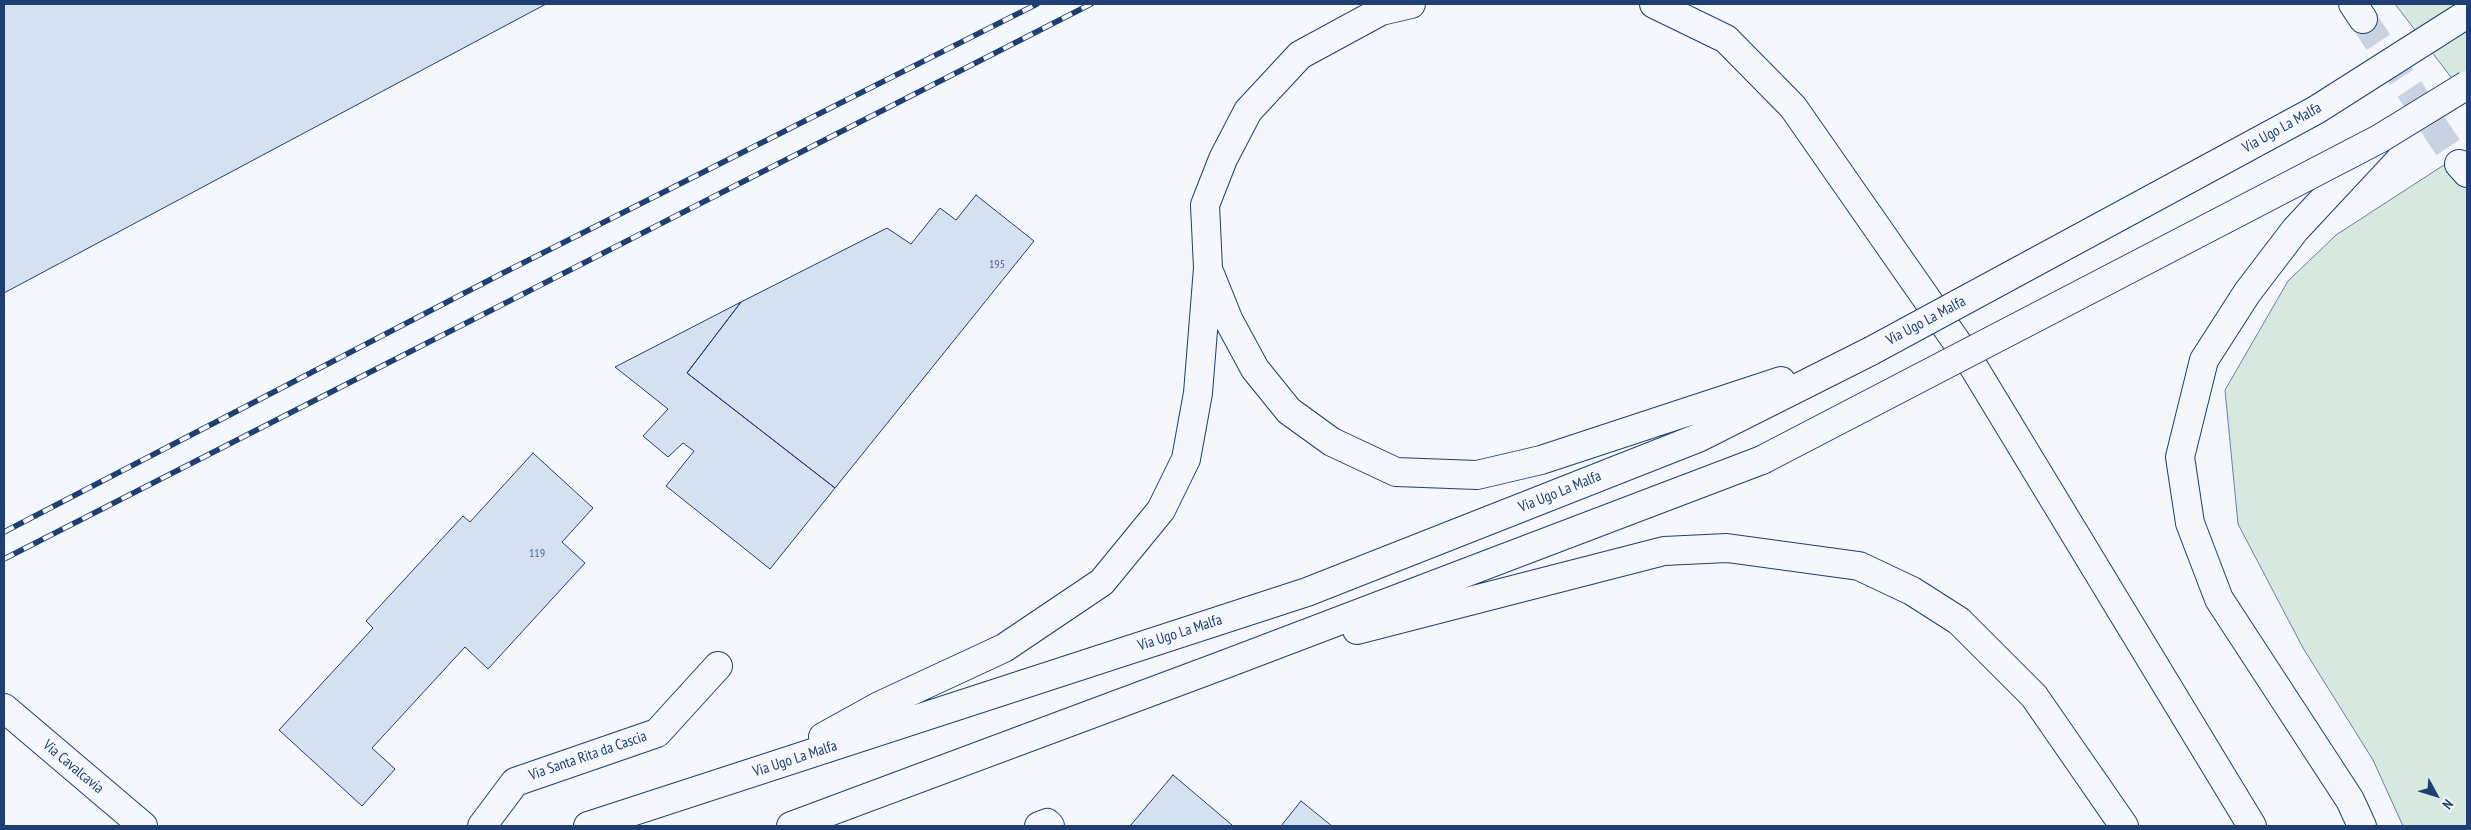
<!DOCTYPE html>
<style>
body{margin:0}
#map{position:relative;width:2471px;height:830px;overflow:hidden;background:#f4f7fb;font-family:"PT Sans Narrow",sans-serif}
canvas{display:block}
.frame{position:absolute;inset:0;border:5px solid #1d3f73;pointer-events:none}
.north{position:absolute;left:2411px;top:770px;width:50px;height:50px;-webkit-text-stroke:4px #f4f7fb;paint-order:stroke;rotate:129deg;font-size:14px;font-weight:700;line-height:20px;text-align:center;color:#1d3f73}
.north::after{content:'';display:block;margin:auto;width:18px;height:22px;background:#1d3f73;clip-path:polygon(50% 0,100% 100%,50% 72%,0 100%)}
</style>
<div id="map">
<canvas width="2471" height="830"></canvas>
<div class="frame"></div>
<div class="north">N</div>
</div>
<script>
const context = document.querySelector('canvas').getContext('2d');
context.lineJoin = 'round';
function fill(path, color) { context.fillStyle = color; context.fill(path, 'evenodd'); }
const toPath = rows => new Path2D(rows.map(r => 'M' + r).join(''));
function trace(path, color, width, dash) { context.strokeStyle = color; context.lineWidth = width; context.lineCap = dash ? 'butt' : 'round'; context.setLineDash(dash || []); context.stroke(path); }
function drawText(font, color, halo, rows, align = 'center') {
  context.font = font + ' "PT Sans Narrow",sans-serif'; context.lineWidth = 4; context.setLineDash([]); context.textBaseline = 'middle'; context.strokeStyle = halo; context.fillStyle = color; for (const [text, x, y, turn = 0] of rows) {
    context.save(); context.translate(x, y); context.rotate((+turn || 0) * Math.PI / 180); context.textAlign = isNaN(turn) ? turn : align; if (halo) context.strokeText(text, 0, 0); context.fillText(text, 0, 0); context.restore();
  }
}
const green = toPath([
 [2395,4,2467,4,2467,98,2395,4],
 [2467,150,2467,826,2403,826,2373,760,2303,648,2238,524,2225,390,2288,281,2336,235,2467,150]
]);
fill(green, '#d7e8df');
trace(green, '#687fa3', 1);
const building = toPath([
 [4,4,546,4,4,293,4,4],
 [976,195,1034,241,835,488,687,373,741,302,887,228,911,244,940,208,956,220,976,195],
 [741,302,687,373,835,488,770,569,666,486,694,451,683,443,668,457,643,436,668,409,615,367,741,302],
 [533,453,593,508,562,542,585,563,488,669,465,647,372,748,395,769,362,806,279,730,373,628,366,621,463,516,470,522,533,453],
 [1173,775,1232,825,1230,826,1130,826,1173,775],
 [1301,801,1332,826,1281,826,1301,801]
]);
fill(building, '#d5e0f0');
trace(building, '#1d3f73', 1);
trace(toPath([
 [2363,19,2459,164]
]), '#c9d2e0', 28, [28, 14]);
const minor = toPath([
 [2353,4,2363,19],
 [2459,164,2467,173],
 [482,826,515,782,657,733,718,666],
 [1039,826,1047,823,1050,826]
]);
const major = toPath([
 [4,708,143,826]
]);
const highway = toPath([
 [1654,4,1726,39,1793,107,1970,361,2252,826],
 [1210,274,1229,321,1255,369,1289,411,1332,442,1396,472,1477,475,1541,460,1781,381],
 [1357,630,1664,551,1727,548,1859,566,1912,591,1959,621,2034,696,2124,826],
 [823,737,879,706,1004,648,1102,582,1161,510,1186,459,1198,393,1208,268,1205,205,1223,159,1248,111,1300,55,1381,11,1411,4],
 [588,826,1307,592,1698,438,1871,351],
 [791,826,1223,665,1762,460],
 [2362,826,2350,800,2219,599,2190,523,2180,457,2204,360,2247,293,2295,230,2377,142]
]);
trace(minor, '#1d3f73', 30);
trace(major, '#1d3f73', 30);
trace(highway, '#1d3f73', 30);
trace(minor, '#f4f7fb', 28);
trace(major, '#f4f7fb', 28);
trace(highway, '#f4f7fb', 28);
const rail = toPath([
 [4,532,503,273,1037,4],
 [4,559,1091,4]
]);
trace(rail, '#1d3f73', 5.5);
trace(rail, '#f4f7fb', 4, [11]);
const highwayBridge = toPath([
 [1871,351,2316,110,2467,14],
 [1762,460,2379,139,2467,85]
]);
trace(highwayBridge, '#1d3f73', 30, []);
trace(highwayBridge, '#f4f7fb', 28);
drawText('12px', '#4b6792', null, [
 ["195",997,265],
 ["119",537,554]
]);
drawText('15px', '#1d3f73', '#f4f7fb', [
 ["Via Ugo La Malfa",2282,128,-29],
 ["Via Ugo La Malfa",1926,321,-28],
 ["Via Ugo La Malfa",1560,492,-22],
 ["Via Ugo La Malfa",1180,633,-18],
 ["Via Santa Rita da Cascia",588,756,-19],
 ["Via Ugo La Malfa",795,759,-18],
 ["Via Cavalcavia",73,767,40]
]);
</script>
